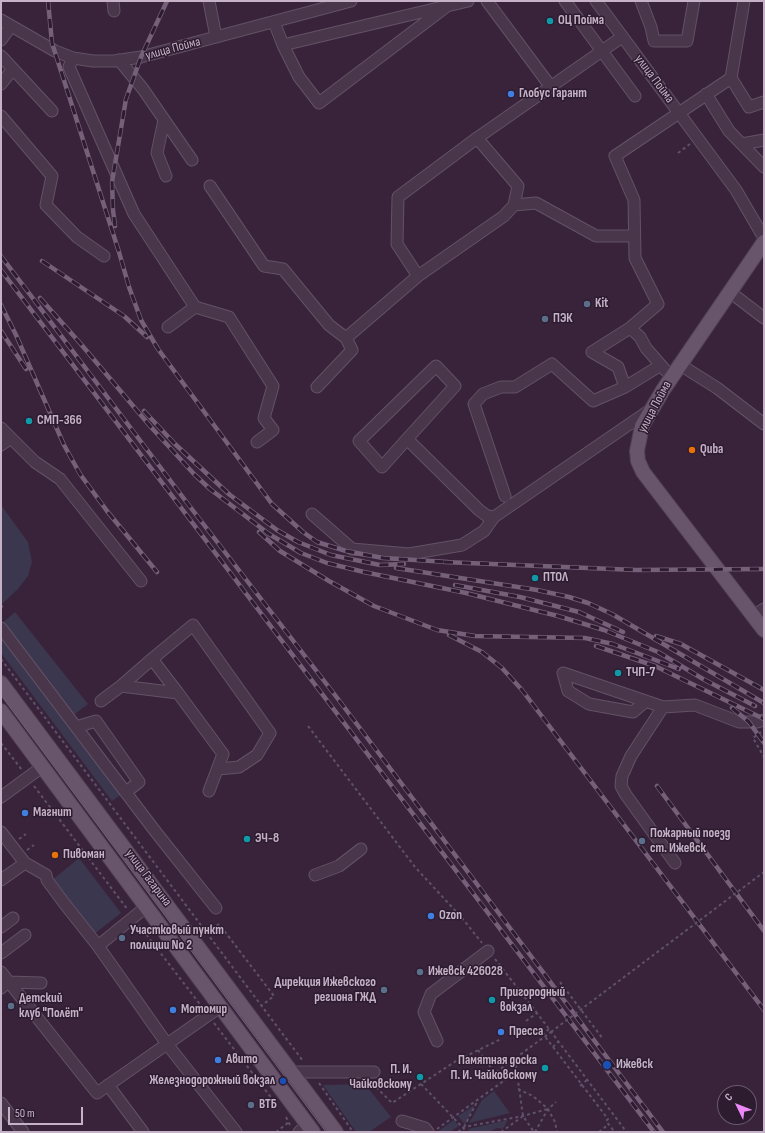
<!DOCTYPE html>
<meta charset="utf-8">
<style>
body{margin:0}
#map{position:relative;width:765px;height:1133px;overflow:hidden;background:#38233b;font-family:"Sofia Sans Condensed",sans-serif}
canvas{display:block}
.frame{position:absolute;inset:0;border:2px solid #c5b2c7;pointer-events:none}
.north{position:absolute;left:717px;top:1085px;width:40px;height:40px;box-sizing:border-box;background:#2d1c30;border:1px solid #6a586c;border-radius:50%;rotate:313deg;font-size:11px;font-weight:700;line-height:16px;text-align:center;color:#c5b2c7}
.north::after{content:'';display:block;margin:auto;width:14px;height:18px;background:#eb87f7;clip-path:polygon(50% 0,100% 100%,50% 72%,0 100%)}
.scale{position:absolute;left:8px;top:1107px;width:75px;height:18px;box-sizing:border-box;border:2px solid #c5b2c7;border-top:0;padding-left:5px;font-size:12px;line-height:14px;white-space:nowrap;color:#c5b2c7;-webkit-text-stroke:3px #2d1c30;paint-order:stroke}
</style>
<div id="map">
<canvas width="765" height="1133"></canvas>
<div class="frame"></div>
<div class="north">С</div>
<div class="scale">50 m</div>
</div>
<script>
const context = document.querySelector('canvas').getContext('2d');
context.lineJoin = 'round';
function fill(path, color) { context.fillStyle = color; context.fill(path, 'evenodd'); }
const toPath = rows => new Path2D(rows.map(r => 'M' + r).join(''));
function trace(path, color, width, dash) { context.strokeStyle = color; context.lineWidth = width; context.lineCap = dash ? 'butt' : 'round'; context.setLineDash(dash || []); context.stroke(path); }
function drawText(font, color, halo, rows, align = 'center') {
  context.font = font + ' "Sofia Sans Condensed",sans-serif'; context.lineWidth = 3; context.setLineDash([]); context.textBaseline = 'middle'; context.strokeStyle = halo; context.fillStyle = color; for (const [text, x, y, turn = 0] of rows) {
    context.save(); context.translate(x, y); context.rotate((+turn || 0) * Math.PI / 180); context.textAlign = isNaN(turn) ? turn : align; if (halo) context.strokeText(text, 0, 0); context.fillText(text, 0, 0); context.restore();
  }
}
fill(toPath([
 [1,505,28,542,32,562,28,576,18,589,1,605],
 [15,612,88,704,67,720,122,794,112,801,1,653,1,624],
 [79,858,121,913,93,935,51,881],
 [365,1084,391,1117,369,1132,356,1132,323,1085],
 [494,1091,510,1113,469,1123,482,1100],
 [475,1105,465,1125,458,1116],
 [454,1120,459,1126,450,1132,437,1132],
 [508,1120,503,1129,497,1128,489,1132,470,1132,468,1129]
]), '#3a374e');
const minor = toPath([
 [113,1,114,11],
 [209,1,216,37],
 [487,1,551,87],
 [565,1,635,96],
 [596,1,736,190,764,238],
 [641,1,651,27,654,41,687,41,694,1],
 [1,20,55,51,73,58,93,61,114,61,141,57,351,1],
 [274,22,283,45,468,1],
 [1,40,11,26],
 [283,45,299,77,319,103,447,6],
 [1,56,52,111],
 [73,58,69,67,134,214,195,307,168,327],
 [119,60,143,89,192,160],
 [731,78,749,107,764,102],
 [1,84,13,69],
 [706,94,729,131,764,167],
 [1,116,52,176,46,205,77,237,104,256],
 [164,120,157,153,166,176],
 [742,144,764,140],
 [210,186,264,266,283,269,329,325,346,338,352,350,317,387],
 [514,205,536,203,596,236,634,236],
 [418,276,397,244,398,197,477,138,622,37],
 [730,292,764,318],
 [195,307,229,317,273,386,264,418,273,430,257,442],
 [630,328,640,337,646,348,666,371],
 [346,338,418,276,504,216,514,205,518,186,477,138],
 [679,364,717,388,764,424],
 [661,365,625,387,618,367,592,352,630,328,658,304,635,258,634,200,615,156,731,78,744,1],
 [1,428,35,462,60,479,141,581],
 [407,439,455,386,436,366,359,441,382,467,407,439,479,510,487,516,494,517,650,410],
 [1,445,11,438],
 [505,496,474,404,483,394,501,387,515,387,552,364,593,401,625,387],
 [312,514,352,549,409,554,462,545,484,531,494,517],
 [753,616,764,609],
 [1,628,155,831,216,908],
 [121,686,152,659],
 [178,693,152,659,193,625,270,733,257,755,239,767,218,769],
 [101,701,121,686,178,693,223,754,209,791],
 [646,701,633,712,589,704,568,691,563,673,663,707,695,705,739,722,757,722,764,720],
 [663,707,631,756,622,776,621,786,626,795,675,863],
 [76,727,96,721,139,782,126,792],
 [1,797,42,767],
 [1,832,25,863,46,875,47,880,64,903,98,946,146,907],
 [315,875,339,866,361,849],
 [1,880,25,863],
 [1,927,13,918],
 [98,946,167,1044,236,1132],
 [1,953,25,935],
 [1,972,97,1093,220,1007],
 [1,988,8,982,41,983],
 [437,1041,424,1012,431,994,488,951],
 [292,1072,374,1072],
 [108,1085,143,1132],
 [1,1103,23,1132],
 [402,1121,425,1128,428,1132],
 [299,1132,307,1125]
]);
const major = toPath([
 [764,242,663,390,642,426,637,451,638,461,643,472,764,630],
 [1,683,336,1132],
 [1,711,313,1132]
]);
trace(minor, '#635266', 13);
trace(major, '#524054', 16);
trace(toPath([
 [678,153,690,144],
 [1,605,4,609],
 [1,659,303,1061],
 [308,726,415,867,462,918,482,943],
 [761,732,753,738,764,757],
 [1,743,22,770],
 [34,786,128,910],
 [19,839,26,834],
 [27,850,34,845],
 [139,925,202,1007],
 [207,933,219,924,274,996,261,1006],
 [495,959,537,1013],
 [560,982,603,1039],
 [526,1021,537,1013,625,1130,623,1132],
 [214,1023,276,1104],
 [549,1029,543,1034,553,1047,558,1042],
 [553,1047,608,1119,606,1121,614,1131,613,1132],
 [478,1050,495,1073,551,1032],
 [515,1059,523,1116,534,1132],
 [319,1083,353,1132],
 [372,1083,392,1103,456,1061,501,1039],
 [421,1084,467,1132],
 [580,1086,587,1080],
 [518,1089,533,1096,548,1109,555,1122,557,1132],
 [286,1117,291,1127],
 [464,1127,478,1100],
 [437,1129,516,1072],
 [276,1132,289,1122],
 [458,1132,464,1127,523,1116,548,1109],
 [501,1132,522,1117],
 [535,1132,548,1109,556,1102],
 [599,1132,609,1124],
 [604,1132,606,1132]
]), '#5d5269', 2, [3, 3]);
trace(minor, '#49364b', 11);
trace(major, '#68546b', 14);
trace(toPath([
 [1,695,326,1132]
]), '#765f79', 1);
const rail = toPath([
 [48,1,52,43,119,252,129,287,141,320,158,349,272,504,303,532,317,542,346,551,383,558,448,562],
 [115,226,113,210,112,182,126,99,141,57,167,1],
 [1,256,191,508,338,699,663,1132],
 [42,261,124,316,147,337],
 [1,270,654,1132],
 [40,298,80,343,150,426,194,474,210,489,269,534,301,553,327,563,364,572,466,593,558,616,604,630,658,652,703,679,755,706],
 [1,305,16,335,64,445,80,474,107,511,157,572],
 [1,331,26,369],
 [144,411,175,444,230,495,277,530,298,542,331,555,380,565,404,564],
 [259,532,280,551,329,581,374,606,437,630,475,636,585,638,613,644,679,669],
 [444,562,636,570,764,569],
 [396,568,537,590,569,597,588,603,612,614,764,703],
 [455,585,520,597,579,612,623,632],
 [449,635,482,652,502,668,522,690,764,1010],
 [656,636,681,644,764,690],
 [596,646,655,666,764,719],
 [732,708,749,722,764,743],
 [657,786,764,931]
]);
trace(rail, '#765f79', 4.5);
trace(rail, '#2d1c30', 3, [9]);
trace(toPath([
 [551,1032,764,872]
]), '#5d5269', 2, [3, 3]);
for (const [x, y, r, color] of [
 [550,21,4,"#0f9aa8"],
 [511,94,4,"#3f7fe0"],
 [587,304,4,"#5c6f8a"],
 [545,319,4,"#5c6f8a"],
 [29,421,4,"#0f9aa8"],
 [692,450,4,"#e8710a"],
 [535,578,4,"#0f9aa8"],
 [618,673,4,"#0f9aa8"],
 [25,813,4,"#3f7fe0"],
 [247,839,4,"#0f9aa8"],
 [642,841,4,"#5c6f8a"],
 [55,855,4,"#e8710a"],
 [431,916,4,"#3f7fe0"],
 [122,938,4,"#5c6f8a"],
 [420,972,4,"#5c6f8a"],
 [384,990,4,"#5c6f8a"],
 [492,1000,4,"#0f9aa8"],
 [11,1006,4,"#5c6f8a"],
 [173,1010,4,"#3f7fe0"],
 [501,1032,4,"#3f7fe0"],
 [218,1060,4,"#3f7fe0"],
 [607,1065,5,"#1a4fb4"],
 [545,1068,4,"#0f9aa8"],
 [420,1077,4,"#0f9aa8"],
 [283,1081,4,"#1a4fb4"],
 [251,1105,4,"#5c6f8a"]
]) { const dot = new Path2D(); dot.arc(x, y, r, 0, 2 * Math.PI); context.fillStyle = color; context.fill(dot); trace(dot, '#2d1c30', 1.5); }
drawText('bold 13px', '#c5b2c7', '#2d1c30', [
 ["ОЦ Пойма",558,21],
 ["Глобус Гарант",519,94],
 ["Kit",595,304],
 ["ПЭК",553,319],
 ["СМП-366",37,421],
 ["Quba",700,450],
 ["ПТОЛ",543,578],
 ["ТЧП-7",626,673],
 ["Магнит",33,813],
 ["Пожарный поезд",650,834],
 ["ст. Ижевск",650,849],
 ["ЭЧ-8",255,839],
 ["Пивоман",63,855],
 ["Ozon",439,916],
 ["Участковый пункт",130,931],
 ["полиции No 2",130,946],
 ["Ижевск 426028",428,972],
 ["Дирекция Ижевского",376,983,"right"],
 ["региона ГЖД",376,998,"right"],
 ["Пригородный",500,993],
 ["вокзал",500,1008],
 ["Детский",19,999],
 ["клуб \"Полёт\"",19,1014],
 ["Мотомир",181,1010],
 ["Пресса",509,1032],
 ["Авито",226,1060],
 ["Памятная доска",537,1061,"right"],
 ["П. И. Чайковскому",537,1076,"right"],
 ["Ижевск",616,1065],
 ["П. И.",412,1070,"right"],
 ["Чайковскому",412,1085,"right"],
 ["Железнодорожный вокзал",275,1081,"right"],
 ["ВТБ",259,1105]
], 'left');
drawText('13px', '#c5b2c7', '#2d1c30', [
 ["улица Пойма",173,49,-15],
 ["улица Пойма",654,79,53],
 ["улица Пойма",655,407,-62],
 ["улица Гагарина",148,878,53]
]);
</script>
